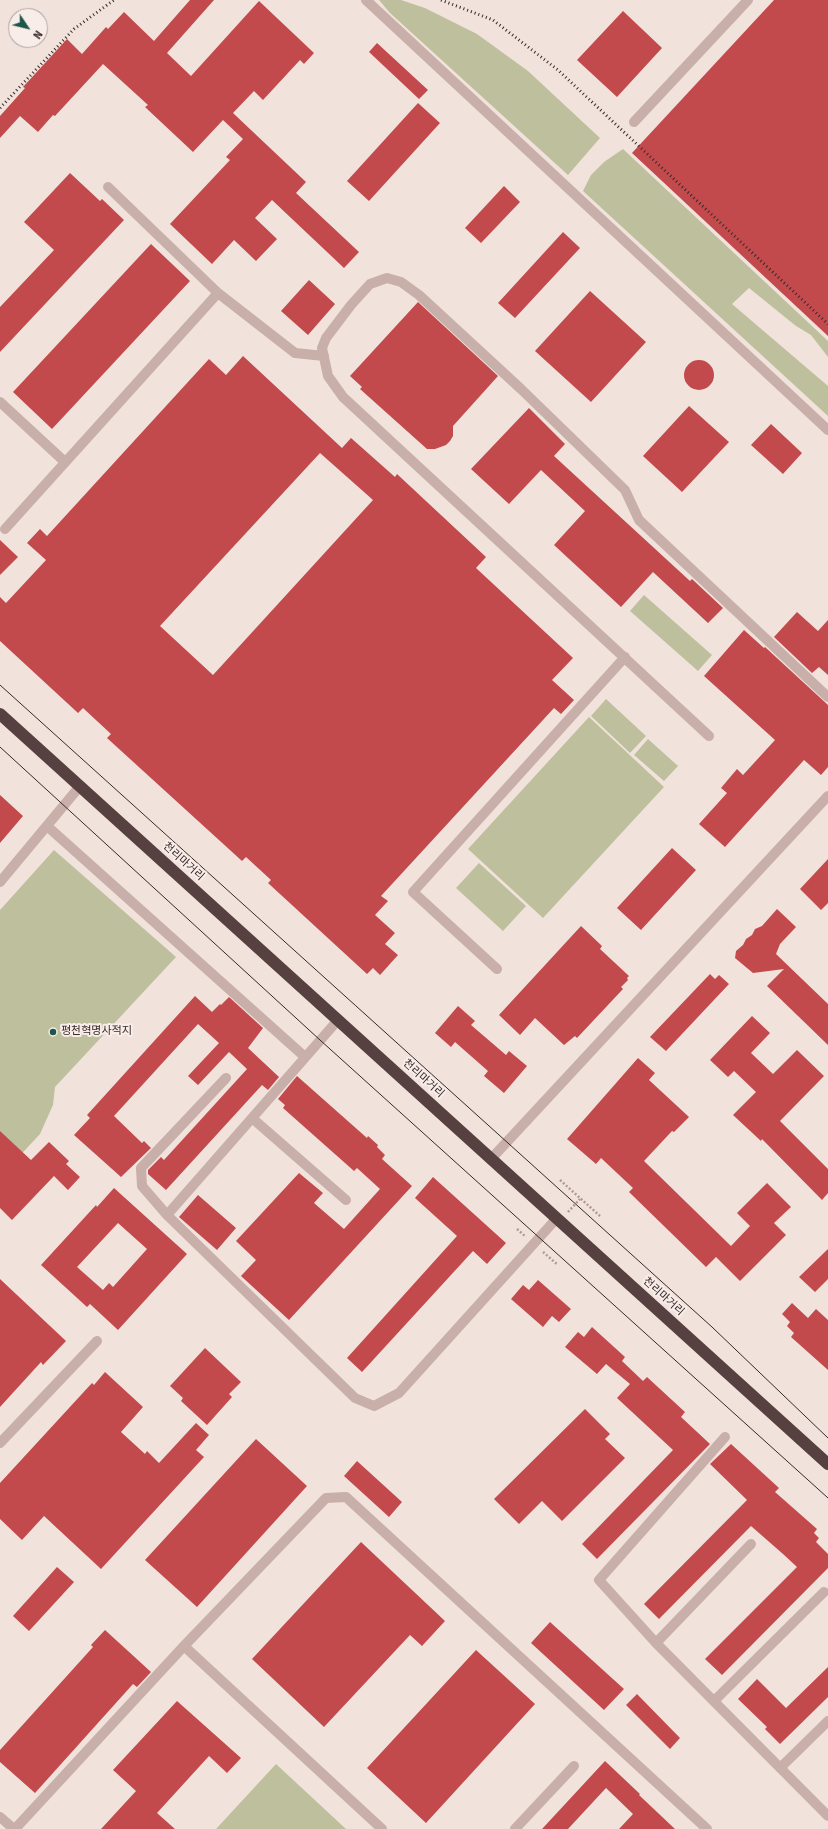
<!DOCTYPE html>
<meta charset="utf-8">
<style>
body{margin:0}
#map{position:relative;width:828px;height:1829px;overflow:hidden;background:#f1e2dc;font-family:"Source Sans 3",sans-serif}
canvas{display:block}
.north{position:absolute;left:8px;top:8px;width:40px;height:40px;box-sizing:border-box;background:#f9ede9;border:1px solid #ab9f9c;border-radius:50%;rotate:125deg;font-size:11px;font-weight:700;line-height:16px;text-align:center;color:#362928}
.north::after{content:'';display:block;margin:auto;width:14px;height:18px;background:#1f564b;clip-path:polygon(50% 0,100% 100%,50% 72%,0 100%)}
</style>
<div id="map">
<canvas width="828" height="1829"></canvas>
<div class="north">N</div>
</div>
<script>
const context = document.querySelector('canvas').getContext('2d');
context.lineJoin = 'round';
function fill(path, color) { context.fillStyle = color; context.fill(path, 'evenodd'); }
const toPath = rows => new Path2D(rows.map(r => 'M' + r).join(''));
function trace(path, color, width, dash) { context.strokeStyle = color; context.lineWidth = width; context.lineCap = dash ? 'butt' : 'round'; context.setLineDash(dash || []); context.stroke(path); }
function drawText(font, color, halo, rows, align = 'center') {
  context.font = font + ' "Source Sans 3","Noto Sans KR",sans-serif'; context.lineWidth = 4; context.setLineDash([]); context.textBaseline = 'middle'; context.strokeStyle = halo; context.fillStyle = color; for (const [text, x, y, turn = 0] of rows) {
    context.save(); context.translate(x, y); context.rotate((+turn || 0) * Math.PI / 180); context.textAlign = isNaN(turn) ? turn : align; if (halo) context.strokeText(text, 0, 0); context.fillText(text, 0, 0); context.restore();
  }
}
fill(toPath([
 [379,0,401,0,425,8,477,34,528,71,600,138,568,175,390,13],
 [623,149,828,341,828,357,811,335,796,326,749,288,732,304,828,386,828,416,583,191,591,175,604,162],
 [644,595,712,655,698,671,630,611],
 [606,699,646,736,630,753,591,716],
 [589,717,664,787,543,918,468,849],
 [648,739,678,766,664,781,634,755],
 [54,850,176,957,55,1087,53,1105,40,1134,0,1177,0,910],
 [479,863,526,906,503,931,456,888],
 [276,1764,346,1829,216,1829]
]), '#bec09d');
fill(toPath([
 [190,0,214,0,167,53,191,76,259,1,314,53,304,64,300,60,263,100,254,91,233,113,306,182,296,193,359,252,344,268,272,200,255,218,277,239,256,261,234,240,212,264,170,224,230,160,226,157,243,139,223,120,193,152,145,107,148,105,103,64,55,116,53,115,38,132,20,116,0,138,0,116,25,88,23,87,67,39,82,54,106,27,108,29,124,12,154,41],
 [774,0,828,0,828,336,632,153],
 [623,11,662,48,617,97,577,60],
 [377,43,428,90,419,99,369,52],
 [418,103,440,123,369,201,347,181],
 [70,173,100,201,102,199,124,220,0,352,0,307,54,250,24,222],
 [504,186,520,202,481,243,465,228],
 [563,232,580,248,515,318,498,303],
 [151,244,190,281,52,429,13,392],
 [309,280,335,304,308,335,281,311],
 [590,291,646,342,591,402,535,351],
 [418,302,498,376,453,426,453,436,450,441,446,445,435,449,427,449,360,389,362,387,350,376],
 [243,356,342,448,351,438,395,477,397,474,486,557,476,568,573,658,552,680,574,700,561,714,554,708,381,896,388,901,375,915,395,933,385,944,398,955,380,975,373,968,367,974,268,883,271,880,246,857,242,861,107,738,111,734,83,708,78,713,0,641,0,597,6,603,46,560,27,543,40,529,47,536,209,359,226,375],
 [320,453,373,500,213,675,160,626],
 '684 375a15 15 0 1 1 30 0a15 15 0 1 1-30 0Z',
 [689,406,729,442,682,492,643,456],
 [529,408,565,444,554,456,690,581,692,579,723,608,708,623,653,572,621,607,554,545,585,511,541,470,509,504,471,469],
 [771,424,802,453,783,474,751,445],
 [0,540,18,557,0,575],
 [797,612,818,631,828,620,828,675,819,667,812,673,774,637],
 [744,630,764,648,765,647,828,705,828,767,821,775,804,760,725,847,699,824,727,793,721,788,737,769,743,775,775,740,704,676],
 [0,795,23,816,0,843],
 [672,848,696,870,641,930,617,908],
 [828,859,828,903,821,910,800,889],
 [777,909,796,927,780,944,776,954,828,1004,828,1045,767,986,784,969,753,973,735,958,736,951,743,945,746,939,752,935,755,929,762,926],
 [581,926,602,946,600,949,629,976,627,978,628,980,621,987,623,989,577,1038,575,1036,564,1045,535,1018,520,1035,499,1015],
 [710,974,715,979,719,975,729,984,666,1051,650,1037],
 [195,996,212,1012,220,1004,221,1005,229,997,263,1028,248,1048,279,1077,268,1090,262,1085,166,1190,148,1174,148,1170,161,1157,164,1160,247,1069,229,1052,198,1085,188,1076,219,1043,198,1024,114,1116,142,1143,144,1141,151,1148,121,1177,74,1135,90,1118,87,1115],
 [458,1006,475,1021,471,1025,506,1055,509,1051,527,1066,504,1093,484,1076,488,1071,455,1042,451,1047,435,1033],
 [752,1016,770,1033,751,1053,773,1074,797,1050,824,1076,780,1121,828,1169,828,1193,822,1200,762,1139,761,1141,733,1115,756,1092,734,1071,728,1077,710,1060],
 [638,1058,655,1073,649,1080,689,1117,674,1132,672,1131,644,1161,731,1246,750,1226,737,1213,767,1183,791,1207,774,1223,786,1235,740,1281,716,1257,706,1267,629,1192,633,1188,601,1158,596,1164,567,1139],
 [297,1076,367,1138,368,1136,378,1145,377,1147,385,1155,382,1159,412,1186,289,1320,241,1276,256,1260,236,1241,299,1173,323,1193,314,1203,344,1229,380,1189,357,1168,354,1171,283,1108,285,1105,278,1099],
 [0,1131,31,1160,49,1142,69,1161,66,1164,80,1177,68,1190,54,1176,12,1220,0,1208],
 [433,1177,506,1243,487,1264,473,1251,362,1372,347,1358,457,1236,415,1198],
 [114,1188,187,1254,118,1330,90,1304,87,1307,41,1265,96,1205,97,1207],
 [118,1223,147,1249,113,1287,109,1283,103,1290,77,1267],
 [198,1195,236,1228,217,1250,179,1217],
 [828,1249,828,1279,815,1292,799,1277],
 [0,1279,66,1341,43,1365,41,1362,0,1407],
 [538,1280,571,1309,559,1322,552,1316,543,1327,511,1299,523,1285,529,1290],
 [792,1303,808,1318,816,1309,828,1320,828,1370,791,1337,794,1333,787,1326,790,1322,782,1314],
 [592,1327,625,1357,622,1361,643,1381,647,1377,685,1412,681,1417,710,1444,597,1559,582,1544,673,1450,617,1398,630,1384,606,1364,597,1374,565,1347,578,1332,584,1337],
 [205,1348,241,1382,229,1394,232,1397,207,1425,181,1401,183,1398,170,1386],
 [105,1372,143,1407,121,1432,145,1454,147,1451,159,1463,196,1423,209,1435,196,1450,204,1457,101,1569,44,1516,22,1540,0,1519,0,1483,92,1383,94,1385],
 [585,1409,610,1434,605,1439,625,1458,562,1521,542,1501,519,1524,494,1499],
 [256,1439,307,1486,197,1607,145,1560],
 [731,1444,779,1488,775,1492,817,1529,814,1533,819,1538,816,1542,828,1554,828,1568,722,1675,705,1659,797,1567,783,1554,751,1526,659,1619,644,1604,747,1500,710,1464],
 [357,1461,402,1502,389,1517,344,1476],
 [361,1542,445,1621,422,1646,410,1635,324,1727,252,1659],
 [57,1567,74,1582,29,1631,13,1616],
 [550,1622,624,1689,604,1710,531,1643],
 [105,1630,151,1672,137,1687,133,1684,35,1793,0,1762,0,1750,93,1647,91,1645],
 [476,1650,535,1704,426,1823,367,1768],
 [828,1667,828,1697,780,1744,765,1729,767,1727,738,1699,757,1679,786,1708],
 [637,1694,680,1738,670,1749,626,1705],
 [177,1701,241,1758,227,1773,209,1756,157,1813,175,1829,101,1829,136,1791,113,1770],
 [605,1761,640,1794,639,1795,675,1829,619,1829,633,1814,606,1788,568,1829,542,1829]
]), '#c24a4d');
trace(toPath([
 [560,1180,600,1216],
 [568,1212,580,1199],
 [517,1229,526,1237],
 [543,1252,558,1265]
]), '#b59893', 2.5, [2, 2]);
trace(toPath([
 [366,0,828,430],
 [634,122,748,0],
 [108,187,218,293],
 [0,402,65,462],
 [5,529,218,293,295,353,324,356],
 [709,736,343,397,328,376,322,348,326,338,351,305,370,284,387,278,401,282,419,295,521,389,625,490,639,520,828,697],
 [47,826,305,1057],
 [0,882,80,786],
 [497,969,413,892,625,657],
 [226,1078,141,1168,142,1186,167,1215,355,1398,374,1406,399,1393,557,1218],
 [252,1118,346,1200],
 [491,1159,828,796],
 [167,1215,338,1020],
 [725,1437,599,1580,656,1643,828,1816],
 [0,1443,97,1341],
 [656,1643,751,1544],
 [184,1646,382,1829],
 [714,1701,824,1592],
 [780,1768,828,1721],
 [0,1817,14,1829],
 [15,1829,184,1646,326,1498,346,1497,707,1829],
 [515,1829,574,1766]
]), '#c9afa9', 10);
trace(toPath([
 [0,714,828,1464]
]), '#574140', 12);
trace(toPath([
 [0,685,712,1327,828,1438],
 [0,747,320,1040,828,1498]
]), '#362928', 1);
trace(toPath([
 [441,0,493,20,558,70,828,324],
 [0,108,74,29,114,0]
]), '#362928', 3, [1, 3]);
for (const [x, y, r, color] of [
 [53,1032,4,"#1f564b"]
]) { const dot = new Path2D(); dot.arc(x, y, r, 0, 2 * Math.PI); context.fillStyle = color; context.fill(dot); trace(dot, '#f9ede9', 1.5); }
drawText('11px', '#362928', '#f9ede9', [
 ["천리마거리",183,862,42],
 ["천리마거리",423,1079,42],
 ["천리마거리",663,1297,42]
]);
drawText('11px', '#362928', '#f9ede9', [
 ["평천혁명사적지",61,1032]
], 'left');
</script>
